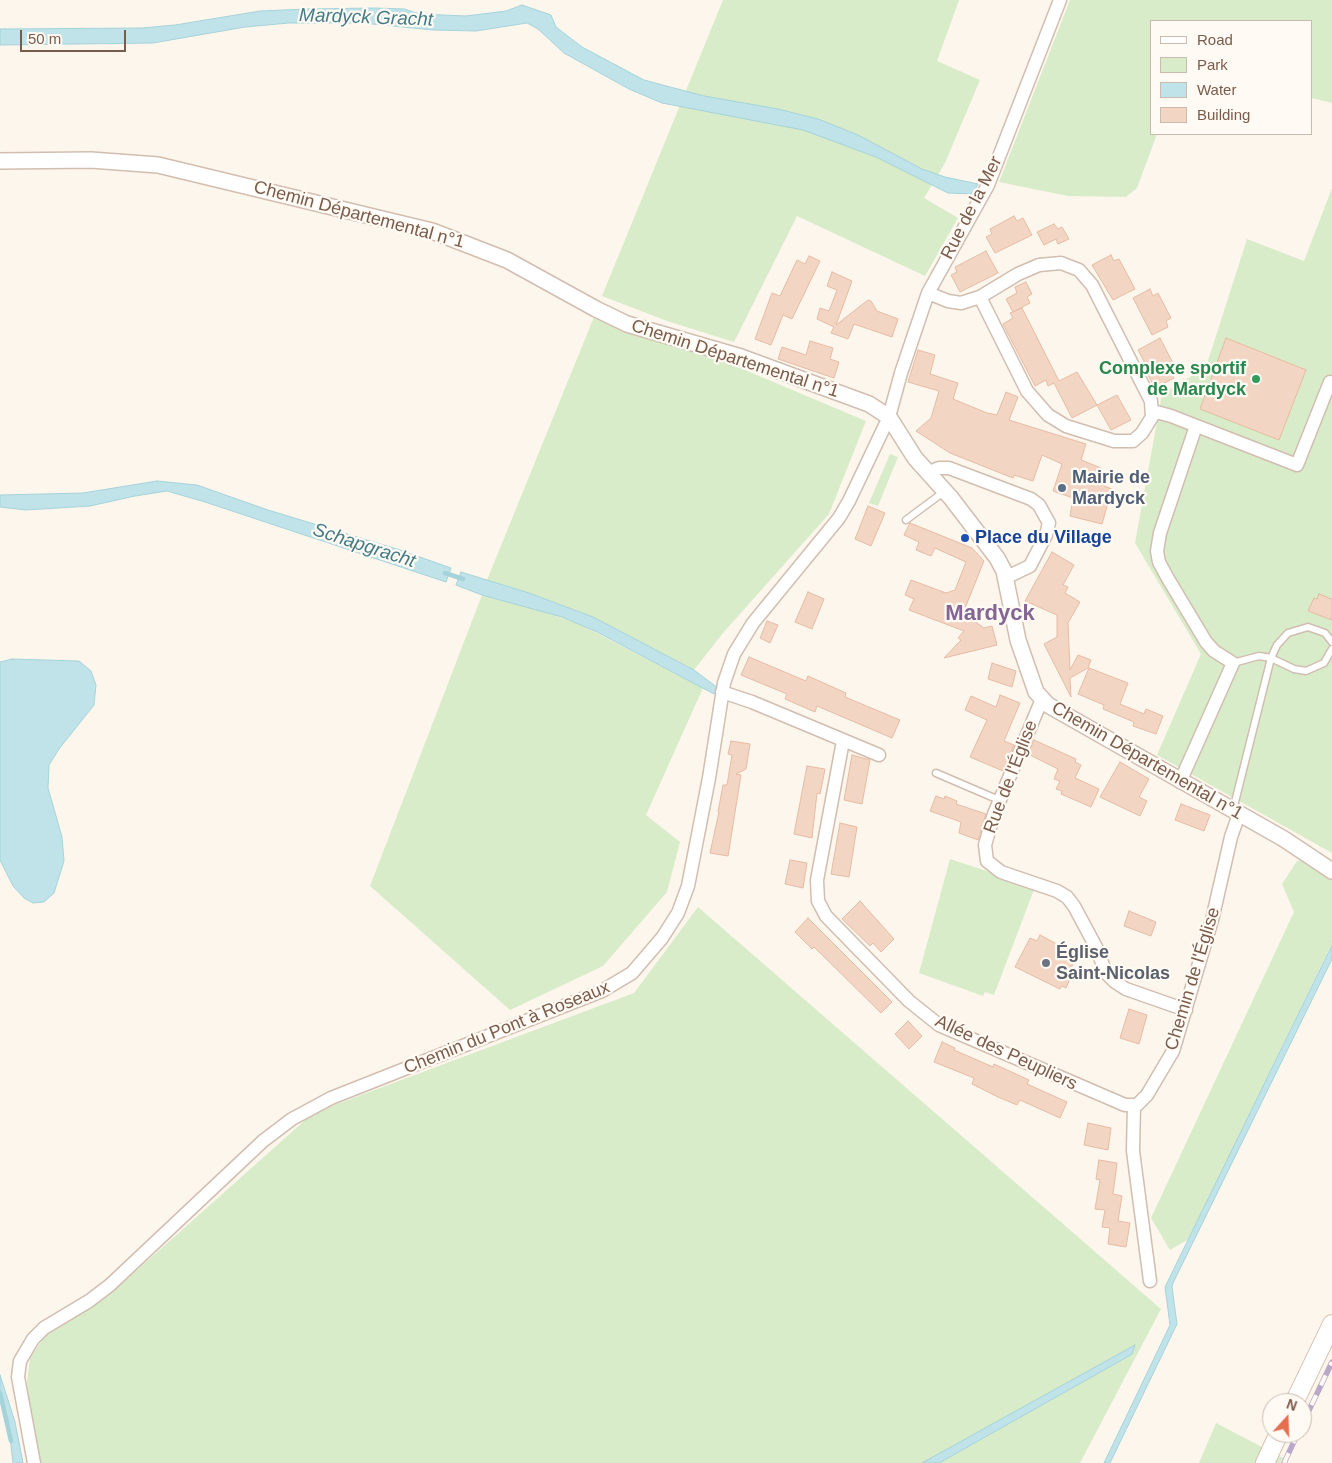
<!DOCTYPE html>
<meta charset="utf-8">
<style>
body{margin:0}
#map{position:relative;width:1332px;height:1463px;overflow:hidden;background:#fdf6ec;font-family:Helvetica,sans-serif}
canvas{display:block}
.legend{position:absolute;left:1150px;top:20px;width:162px;height:115px;box-sizing:border-box;background:#fffaf3;border:1px solid #cabbb1;margin:0;padding:6px 9px;list-style:none;font-size:15px;color:#7a5c4d}
.legend li{display:flex;align-items:center;gap:10px;height:25px}
.legend b{width:25px;border:1px solid #cabbb1}
.north{position:absolute;left:1262px;top:1393px;width:50px;height:50px;box-sizing:border-box;background:#fffaf3;border:1px solid #cabbb1;border-radius:50%;rotate:20deg;font-size:14px;font-weight:700;line-height:20px;text-align:center;color:#7a5c4d}
.north::after{content:'';display:block;margin:auto;width:18px;height:22px;background:#e76f51;clip-path:polygon(50% 0,100% 100%,50% 72%,0 100%)}
.scale{position:absolute;left:20px;top:30px;width:106px;height:22px;box-sizing:border-box;border:2px solid #7a5c4d;border-top:0;padding-left:6px;font-size:15px;line-height:18px;white-space:nowrap;color:#7a5c4d;-webkit-text-stroke:4px #fffaf3;paint-order:stroke}
</style>
<div id="map">
<canvas width="1332" height="1463"></canvas>
<ul class="legend">
<li><b style="height:6px;background:#fff"></b>Road</li>
<li><b style="height:14px;background:#d8ecc9"></b>Park</li>
<li><b style="height:14px;background:#bfe3e8"></b>Water</li>
<li><b style="height:14px;background:#f3d5c3"></b>Building</li>
</ul>
<div class="north">N</div>
<div class="scale">50 m</div>
</div>
<script>
const context = document.querySelector('canvas').getContext('2d');
context.lineJoin = 'round';
function fill(path, color) { context.fillStyle = color; context.fill(path, 'evenodd'); }
const toPath = rows => new Path2D(rows.map(r => 'M' + r).join(''));
function trace(path, color, width, dash) { context.strokeStyle = color; context.lineWidth = width; context.lineCap = dash ? 'butt' : 'round'; context.setLineDash(dash || []); context.stroke(path); }
function drawText(font, color, halo, rows, align = 'center') {
  context.font = font + ' Helvetica,sans-serif'; context.lineWidth = 4.5; context.setLineDash([]); context.textBaseline = 'middle'; context.strokeStyle = halo; context.fillStyle = color; for (const [text, x, y, turn = 0] of rows) {
    context.save(); context.translate(x, y); context.rotate((+turn || 0) * Math.PI / 180); context.textAlign = isNaN(turn) ? turn : align; if (halo) context.strokeText(text, 0, 0); context.fillText(text, 0, 0); context.restore();
  }
}
fill(toPath([
 [723,0,959,0,937,61,980,80,945,163,924,198,958,218,925,276,797,216,734,342,667,321,602,296],
 [1070,0,1332,0,1332,103,1311,98,1311,21,1151,21,1151,134,1157,134,1137,188,1126,197,1068,196,999,182],
 [1332,188,1332,853,1157,755,1201,654,1135,543,1162,394,1206,367,1247,239,1304,261],
 [594,317,623,330,726,362,866,421,829,514,723,633,694,670,593,617,529,593,487,580],
 [890,454,898,457,878,506,869,503],
 [482,595,531,607,579,624,703,688,646,815,680,842,667,892,603,966,510,1010,370,886],
 [1312,858,1332,871,1332,943,1189,1239,1170,1250,1151,1218,1294,912,1282,884,1297,861],
 [950,859,1035,887,994,995,985,992,983,996,919,973],
 [698,907,1161,1309,1080,1463,41,1463,32,1427,27,1382,30,1358,41,1342,42,1335,117,1288,313,1113,634,993],
 [1216,1423,1283,1458,1280,1463,1199,1463]
]), '#d8ecc9');
const water = toPath([
 [522,5,551,15,556,27,582,47,644,80,704,96,778,109,818,119,858,135,922,169,945,177,978,184,973,194,948,193,876,157,803,130,662,103,629,89,564,53,538,29,527,23,476,31,433,30,362,23,289,23,245,27,153,43,0,45,0,29,142,28,175,25,260,11,308,9,374,8,404,9,420,14,466,16,506,11,522,5],
 [157,481,197,485,268,510,400,550,451,568,446,582,205,502,167,491,135,496,90,506,26,510,0,507,0,495,83,493,157,481],
 [461,572,529,593,593,617,694,670,718,688,714,694,597,632,562,617,482,595,456,585,461,572],
 [12,659,79,661,91,671,96,685,94,705,59,749,49,765,48,788,62,837,64,861,54,893,44,902,33,903,24,898,13,886,0,860,0,662,12,659],
 [1332,945,1332,959,1173,1283,1172,1287,1177,1324,1110,1463,1104,1463,1170,1325,1165,1287,1332,945],
 [1135,1345,1132,1354,1120,1361,939,1463,922,1463,1135,1345],
 [0,1375,15,1422,23,1463,13,1463,8,1419,0,1393,0,1375]
]);
fill(water, '#bfe3e8');
trace(water, '#a5d3da', 1);
trace(toPath([
 [445,573,463,579],
 [0,1393,11,1441]
]), '#a5d3da', 4.5);
const building = toPath([
 [1014,216,1017,221,1023,218,1032,235,995,253,986,237,992,234,990,229,1014,216],
 [1054,224,1058,229,1062,227,1069,239,1058,244,1056,239,1044,245,1037,232,1054,224],
 [986,251,998,273,960,292,951,275,957,272,955,267,986,251],
 [1111,255,1114,261,1119,259,1135,289,1113,300,1092,265,1111,255],
 [809,256,820,261,792,319,783,315,771,345,755,339,772,293,780,296,797,260,805,264,809,256],
 [832,272,852,281,836,325,868,300,871,301,877,311,898,319,892,337,854,324,848,339,831,333,834,327,817,319,820,308,829,311,837,290,827,286,832,272],
 [1026,282,1032,294,1027,297,1030,303,1013,312,1006,299,1017,293,1015,287,1026,282],
 [1150,289,1153,296,1158,293,1171,318,1166,321,1168,327,1152,335,1133,298,1150,289],
 [1022,308,1059,381,1077,372,1097,405,1117,395,1131,420,1111,430,1097,405,1072,418,1054,383,1048,386,1046,380,1035,386,1003,324,1013,318,1010,313,1022,308],
 [1160,338,1176,369,1171,372,1174,378,1155,388,1148,375,1151,374,1138,350,1160,338],
 [1226,338,1306,370,1279,440,1200,409,1226,338],
 [810,341,833,348,830,359,839,362,834,378,778,359,782,347,806,355,810,341],
 [918,350,935,355,930,374,958,383,953,399,987,413,997,415,1006,392,1018,397,1009,420,1086,444,1081,460,1101,468,1099,475,1106,478,1104,486,1112,489,1102,524,1070,516,1073,498,1053,491,1062,464,1042,455,1033,481,1014,475,1013,478,950,453,916,431,931,418,939,391,908,382,918,350],
 [868,506,885,513,871,546,855,539,868,506],
 [910,523,972,548,984,561,963,613,984,628,992,626,997,645,944,658,961,640,958,638,964,631,909,610,914,599,905,595,911,580,946,593,955,590,966,562,935,548,931,556,916,550,919,542,904,535,910,523],
 [1052,552,1074,565,1063,585,1068,587,1065,593,1080,602,1068,623,1070,670,1078,655,1091,660,1088,668,1070,678,1071,697,1044,644,1057,637,1057,615,1025,601,1052,552],
 [808,592,824,599,812,629,795,622,808,592],
 [1319,594,1332,599,1332,620,1308,611,1314,598,1317,599,1319,594],
 [767,621,778,625,770,643,760,638,767,621],
 [749,657,806,681,808,676,846,693,845,697,900,720,892,738,817,706,815,712,785,699,787,694,741,675,749,657],
 [992,663,1016,671,1012,687,988,679,992,663],
 [1089,668,1128,683,1120,704,1144,714,1146,709,1163,716,1156,734,1133,726,1134,722,1103,709,1104,705,1078,694,1089,668],
 [1000,695,1020,703,1004,741,1014,745,1003,771,970,757,987,720,965,710,971,696,996,707,1000,695],
 [1034,740,1076,759,1075,762,1081,765,1075,778,1099,789,1091,807,1061,794,1062,791,1056,789,1060,781,1054,779,1058,769,1028,754,1034,740],
 [731,741,750,744,746,769,736,774,741,775,728,856,710,853,719,812,718,812,723,785,727,785,732,755,728,754,731,741],
 [852,755,870,760,862,804,844,800,852,755],
 [1120,762,1149,779,1139,797,1147,801,1140,816,1100,797,1120,762],
 [807,766,825,769,820,794,817,793,812,838,794,834,807,766],
 [936,796,944,799,945,796,957,801,956,804,986,814,978,840,959,833,961,822,930,811,936,796],
 [1181,804,1210,815,1204,831,1175,820,1181,804],
 [840,823,857,827,849,877,831,874,840,823],
 [790,860,807,863,803,888,785,884,790,860],
 [860,901,894,939,881,952,873,943,870,946,842,919,860,901],
 [1129,911,1156,922,1151,936,1124,926,1129,911],
 [808,918,892,1002,881,1013,814,947,812,949,795,932,808,918],
 [1040,935,1077,955,1067,977,1070,979,1066,988,1062,986,1060,989,1015,967,1030,938,1037,941,1040,935],
 [1129,1009,1147,1015,1139,1044,1120,1038,1129,1009],
 [908,1021,922,1036,909,1049,895,1034,908,1021],
 [942,1042,955,1048,954,1050,993,1067,994,1064,1029,1080,1027,1084,1067,1102,1060,1118,1020,1100,1017,1105,998,1097,972,1084,974,1078,934,1062,942,1042],
 [1088,1123,1111,1128,1108,1150,1084,1145,1088,1123],
 [1099,1160,1117,1163,1113,1194,1122,1196,1118,1221,1130,1223,1126,1247,1108,1244,1110,1228,1102,1227,1105,1210,1095,1209,1100,1180,1096,1179,1099,1160]
]);
fill(building, '#f3d5c3');
trace(building, '#e6bba3', 1);
const service = toPath([
 [906,520,945,491],
 [1233,663,1259,656,1271,658,1294,669,1306,671,1324,663,1332,649],
 [936,773,999,800],
 [1233,810,1271,658,1277,645,1288,633,1308,627,1325,633,1332,642]
]);
const minor = toPath([
 [928,293,948,301,961,303,980,297,1018,274,1039,265,1061,263,1079,270,1092,285,1151,401,1152,417,1142,433,1133,441,1114,441,1066,426,1048,415,1027,391,980,297],
 [1153,411,1171,416,1297,465,1330,382],
 [927,473,939,468,949,468,1031,499,1039,505,1049,523,1046,535,1030,566,1005,578],
 [722,692,752,702,879,755],
 [1042,699,994,814,985,845,987,861,1001,872,1057,891,1067,897,1074,906,1096,947,1106,973,1115,982,1126,989,1186,1010],
 [843,741,817,880,818,901,826,916,909,1001,939,1025,1125,1105,1137,1105,1147,1095,1173,1051,1212,920,1231,837,1239,814],
 [1180,782,1233,663,1214,651,1206,642,1167,577,1159,562,1157,551,1160,533,1196,426],
 [1134,1105,1133,1151,1150,1281],
 [34,1463,18,1377,20,1361,33,1339,44,1328,89,1301,110,1285,263,1141,292,1119,331,1098,602,991,632,973,662,938,678,913,688,886,709,778,724,683,734,654,753,623,839,518,849,501,889,417,901,373,928,293,988,185,1060,0]
]);
const tertiary = toPath([
 [0,161,91,160,158,165,432,231,507,260,596,309,627,324,741,357,869,404,889,417,915,458,951,498,997,558,1004,571,1018,640,1036,692,1048,705,1284,839,1332,871]
]);
const secondary = toPath([
 [1294,1403,1332,1324],
 [1265,1463,1279,1433]
]);
trace(service, '#d1beb0', 9);
trace(minor, '#d1beb0', 15);
trace(tertiary, '#d1beb0', 18);
trace(secondary, '#d6c0b0', 20);
trace(service, '#fff', 6);
trace(minor, '#fff', 12);
trace(tertiary, '#fff', 15);
trace(secondary, '#fff', 18);
const rail = toPath([
 [1302,1425,1332,1362],
 [1284,1463,1298,1433]
]);
trace(rail, '#b9a8c9', 5.5);
trace(rail, '#fffaf3', 4, [11]);
for (const [x, y, r, color] of [
 [1256,379,5,"#2e9e5b"],
 [1062,488,5,"#5c6f8a"],
 [965,538,5,"#1a4fb4"],
 [1046,963,5,"#6b7280"]
]) { const dot = new Path2D(); dot.arc(x, y, r, 0, 2 * Math.PI); context.fillStyle = color; context.fill(dot); trace(dot, '#fffaf3', 2); }
drawText('18px', '#7a5c4d', '#fffaf3', [
 ["Rue de la Mer",972,208,-63],
 ["Chemin Départemental n°1",359,215,15],
 ["Chemin Départemental n°1",735,359,18],
 ["Chemin Départemental n°1",1147,761,30],
 ["Rue de l'Église",1011,777,-69],
 ["Chemin de l'Église",1193,979,-73],
 ["Chemin du Pont à Roseaux",507,1028,-22],
 ["Allée des Peupliers",1006,1053,25]
]);
drawText('bold 18px', '#27864d', '#fffaf3', [
 ["Complexe sportif",1246,369],
 ["de Mardyck",1246,390]
], 'right');
drawText('bold 18px', '#4e5e75', '#fffaf3', [
 ["Mairie de",1072,478],
 ["Mardyck",1072,499]
], 'left');
drawText('bold 18px', '#164399', '#fffaf3', [
 ["Place du Village",975,538]
], 'left');
drawText('bold 18px', '#5b616d', '#fffaf3', [
 ["Église",1056,953],
 ["Saint-Nicolas",1056,974]
], 'left');
drawText('italic 19px', '#437c86', '#fffaf3', [
 ["Mardyck Gracht",366,18,2],
 ["Schapgracht",364,546,18]
]);
drawText('bold 22px', '#846695', '#fffaf3', [
 ["Mardyck",990,614]
]);
</script>
